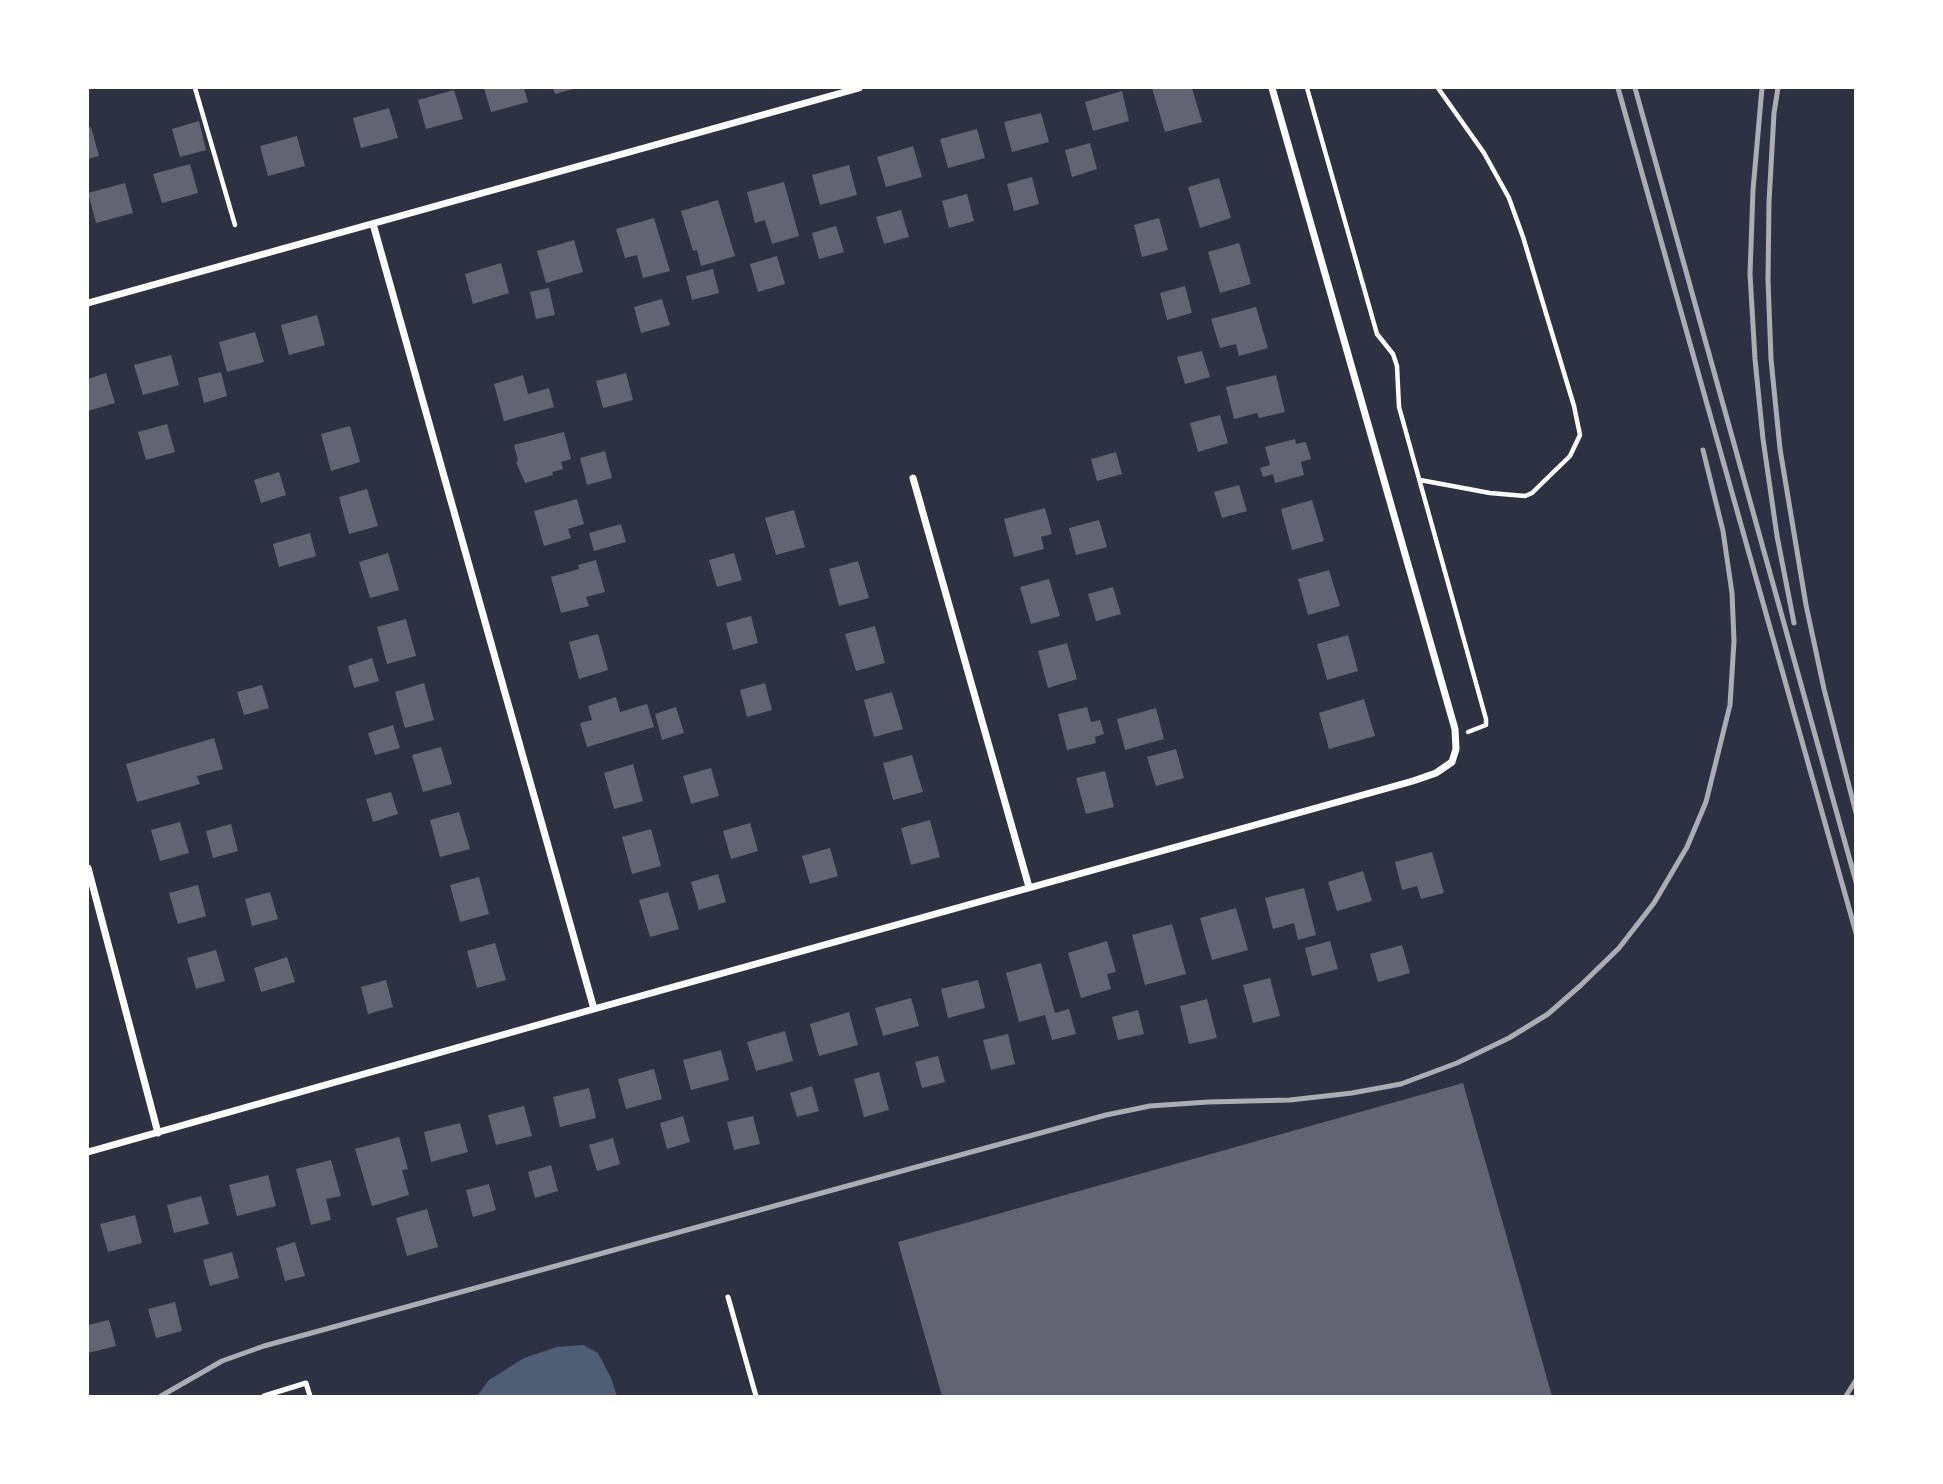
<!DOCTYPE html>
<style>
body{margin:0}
#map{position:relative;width:1943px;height:1484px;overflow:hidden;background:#2d3142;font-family:"Open Sans",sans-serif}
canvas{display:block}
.frame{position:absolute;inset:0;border:89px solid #fff;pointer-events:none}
</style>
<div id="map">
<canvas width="1943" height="1484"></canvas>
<div class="frame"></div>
</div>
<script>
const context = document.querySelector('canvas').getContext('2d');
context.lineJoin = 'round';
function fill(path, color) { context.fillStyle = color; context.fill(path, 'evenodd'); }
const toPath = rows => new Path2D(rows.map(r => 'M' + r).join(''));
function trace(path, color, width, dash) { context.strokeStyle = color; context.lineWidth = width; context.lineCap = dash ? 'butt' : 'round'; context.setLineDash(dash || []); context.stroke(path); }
fill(toPath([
 [583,1345,598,1353,611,1378,617,1396,477,1396,489,1380,524,1358,557,1347]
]), '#4f5d75');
fill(toPath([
 [484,88,524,88,528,102,491,112],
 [553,88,577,88,555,94],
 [1152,88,1192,88,1202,122,1165,132],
 [454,90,463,119,426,129,418,100],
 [1122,91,1129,121,1093,131,1085,102],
 [389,108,398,138,361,148,353,118],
 [1041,113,1049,142,1012,152,1004,122],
 [199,121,206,150,180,157,172,129],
 [91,127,99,156,88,159,88,128],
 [977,129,985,158,948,168,940,139],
 [297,136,305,166,268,176,260,146],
 [1090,143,1097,169,1072,177,1065,150],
 [913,146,922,177,886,187,877,157],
 [190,164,198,193,162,203,153,174],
 [849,165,857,195,820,205,812,175],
 [1032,177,1039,204,1014,211,1007,184],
 [1219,178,1231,218,1200,228,1188,187],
 [784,182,799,236,772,244,765,220,755,223,747,192],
 [125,183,133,213,96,223,88,193],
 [967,194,974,221,949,228,942,201],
 [718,200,735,256,701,266,697,250,693,251,681,211],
 [901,210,909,237,884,244,876,217],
 [654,218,670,271,643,278,637,255,625,258,616,229],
 [1159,218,1168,250,1142,257,1134,225],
 [836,226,844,252,819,259,812,233],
 [574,240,583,272,546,283,537,251],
 [1239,243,1251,284,1220,293,1208,252],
 [777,256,785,284,758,292,750,264],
 [501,263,509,293,473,304,465,274],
 [713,269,719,293,692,300,686,276],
 [1185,286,1192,313,1167,320,1160,293],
 [549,288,555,315,536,319,530,292],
 [662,299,670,325,641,333,634,307],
 [1256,307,1268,348,1239,356,1236,344,1220,348,1211,319],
 [317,315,325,345,289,355,281,325],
 [255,332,264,362,227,372,219,342],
 [1202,351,1210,377,1185,384,1177,357],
 [171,355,179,385,143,395,134,365],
 [221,372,227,396,204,403,198,378],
 [106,373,115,403,88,411,88,379],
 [626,373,633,400,603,408,596,381],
 [523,375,528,394,549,388,554,407,504,421,494,384],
 [1276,375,1285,412,1259,418,1257,413,1234,419,1226,387],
 [1220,415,1228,443,1198,452,1190,423],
 [167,424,175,452,146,460,138,432],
 [350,426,360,462,331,471,321,434],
 [564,432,571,459,561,462,563,469,552,472,553,475,525,483,516,462,518,461,514,445],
 [1295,439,1296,444,1306,442,1311,459,1301,462,1304,475,1275,483,1273,474,1263,477,1260,468,1270,465,1265,447],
 [605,451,612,478,587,485,580,458],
 [1116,452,1122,474,1097,481,1091,459],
 [279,472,286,495,261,503,254,480],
 [1239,485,1247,511,1222,518,1214,492],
 [367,489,378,526,349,534,339,497],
 [577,499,584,524,568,529,571,538,544,546,534,511],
 [1312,500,1324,541,1292,550,1281,509],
 [1045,508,1052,534,1041,537,1044,549,1014,557,1004,519],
 [794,510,805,547,776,555,765,518],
 [1099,520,1107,547,1076,555,1069,528],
 [621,524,626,542,594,551,589,533],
 [310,533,316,556,279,567,273,544],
 [388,553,399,590,370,598,359,562],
 [734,553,742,580,717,587,709,560],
 [596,560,605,592,586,597,589,606,561,613,551,577,579,569,578,565],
 [858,561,869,598,839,606,829,569],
 [1329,570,1340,606,1308,615,1298,579],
 [1049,579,1060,616,1031,624,1020,587],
 [1113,587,1121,614,1096,621,1088,594],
 [751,616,758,643,733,650,726,623],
 [406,619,416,656,387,664,377,627],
 [875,626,885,663,856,671,845,634],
 [598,634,608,670,579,679,569,642],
 [1348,635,1358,671,1327,680,1317,644],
 [1067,643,1077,679,1048,688,1038,651],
 [372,658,379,681,354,688,348,666],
 [424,683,434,720,405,728,395,692],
 [765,683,772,710,747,717,740,690],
 [262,685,269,708,244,715,237,692],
 [892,692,903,729,874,737,864,700],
 [616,697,620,712,647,704,654,727,587,747,580,723,592,720,588,706],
 [1364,699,1375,736,1329,749,1319,713],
 [676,707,684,733,662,740,655,714],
 [1087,707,1091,722,1100,720,1104,734,1095,737,1096,743,1067,750,1058,714],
 [1156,708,1164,739,1125,750,1117,719],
 [393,725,400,748,375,755,368,733],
 [214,738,223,769,197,776,200,784,137,802,126,764],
 [441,747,452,784,423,792,412,755],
 [1176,749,1184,778,1156,786,1147,757],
 [912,755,923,792,893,800,883,763],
 [633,764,643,801,614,809,604,773],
 [711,768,719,796,691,804,683,776],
 [1105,771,1114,807,1086,814,1076,778],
 [391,792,398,814,373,822,366,799],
 [459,812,470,849,440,857,430,820],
 [930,820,940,857,911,865,901,828],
 [180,822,189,853,160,861,151,830],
 [750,823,758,851,731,859,723,831],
 [231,824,238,851,213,858,206,831],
 [651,829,661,866,632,874,622,837],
 [830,848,838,876,810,884,802,856],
 [1432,852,1444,893,1421,899,1417,886,1402,890,1395,862],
 [1363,871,1372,901,1337,911,1328,882],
 [718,874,726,902,699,910,691,882],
 [479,877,489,914,460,922,450,885],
 [198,885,206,916,178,924,169,893],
 [1304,888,1316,935,1298,940,1294,923,1273,929,1265,898],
 [270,892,278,919,252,926,245,899],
 [668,892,679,929,650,937,639,900],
 [1236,908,1248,950,1212,960,1200,918],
 [1172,924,1186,974,1145,985,1132,935],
 [1107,941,1116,972,1107,974,1111,989,1081,998,1068,953],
 [1330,941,1338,969,1312,976,1305,948],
 [495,943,506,980,477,988,467,951],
 [1402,945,1410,973,1378,982,1370,954],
 [216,950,225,981,196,989,187,958],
 [287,957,295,982,261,992,254,968],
 [1041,963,1055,1013,1069,1009,1076,1034,1052,1040,1045,1015,1019,1022,1006,973],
 [1270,978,1280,1016,1253,1023,1243,985],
 [386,980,393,1007,368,1014,361,987],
 [978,980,985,1008,948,1018,941,989],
 [911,998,919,1026,883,1036,875,1008],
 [1207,999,1217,1038,1189,1044,1180,1006],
 [1138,1010,1144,1034,1118,1040,1112,1017],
 [849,1012,858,1045,819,1056,810,1024],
 [785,1031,793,1061,756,1071,747,1042],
 [1008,1034,1015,1064,991,1070,983,1040],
 [721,1050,729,1080,691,1090,683,1060],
 [938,1056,945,1082,922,1088,915,1062],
 [654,1069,662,1099,626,1109,618,1079],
 [879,1072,889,1110,864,1117,854,1079],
 [1463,1083,1552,1396,942,1396,898,1242],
 [812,1086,819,1111,797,1117,790,1093],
 [589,1088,596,1118,560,1127,553,1097],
 [524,1106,532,1136,496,1145,488,1115],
 [683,1116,690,1142,667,1149,660,1123],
 [753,1116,760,1144,734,1150,727,1122],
 [460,1123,468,1152,431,1162,424,1132],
 [399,1137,408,1169,402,1170,409,1195,372,1206,355,1149],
 [613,1138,620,1164,597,1171,589,1145],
 [331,1160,341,1196,326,1199,331,1220,311,1225,296,1169],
 [551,1165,558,1191,535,1198,528,1172],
 [268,1175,276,1206,237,1216,229,1185],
 [489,1184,496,1210,473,1217,466,1190],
 [201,1196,209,1224,174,1233,167,1205],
 [427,1209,438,1247,407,1256,396,1218],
 [135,1215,142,1243,108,1252,100,1224],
 [295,1242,305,1276,285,1281,276,1248],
 [232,1252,239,1278,210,1286,203,1260],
 [175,1302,182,1331,156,1338,148,1309],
 [109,1320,116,1346,88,1353,88,1325]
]), '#626471');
trace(toPath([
 [195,88,235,225],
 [1307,88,1377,334,1393,354,1397,366,1399,407,1486,719,1486,725,1468,732],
 [1420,480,1490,493,1525,496,1532,493,1570,456,1580,435,1574,406,1523,237,1509,198,1484,153,1438,88]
]), '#fff', 4.5);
trace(toPath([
 [728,1297,756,1396],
 [264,1396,306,1383,310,1396]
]), '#fff', 5);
trace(toPath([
 [373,224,594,1009],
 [88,303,859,88],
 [913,478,1029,887],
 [88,868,158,1133],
 [88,1152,594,1009,1413,781,1436,773,1452,762,1456,749,1455,729,1272,88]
]), '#fff', 7);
trace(toPath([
 [1618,88,1856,933],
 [1635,88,1856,882],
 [1762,88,1753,190,1750,274,1755,359,1763,439,1777,536,1794,623],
 [1778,88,1774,113,1769,202,1768,280,1771,359,1780,449,1806,605,1824,689,1856,813],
 [161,1396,222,1361,264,1346,1106,1115,1150,1106,1208,1102,1290,1100,1352,1093,1401,1084,1457,1063,1509,1038,1548,1014,1581,985,1619,948,1654,903,1687,847,1706,802,1730,705,1734,641,1732,593,1723,531,1703,450],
 [1846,1396,1856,1380]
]), '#abadb3', 5);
</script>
